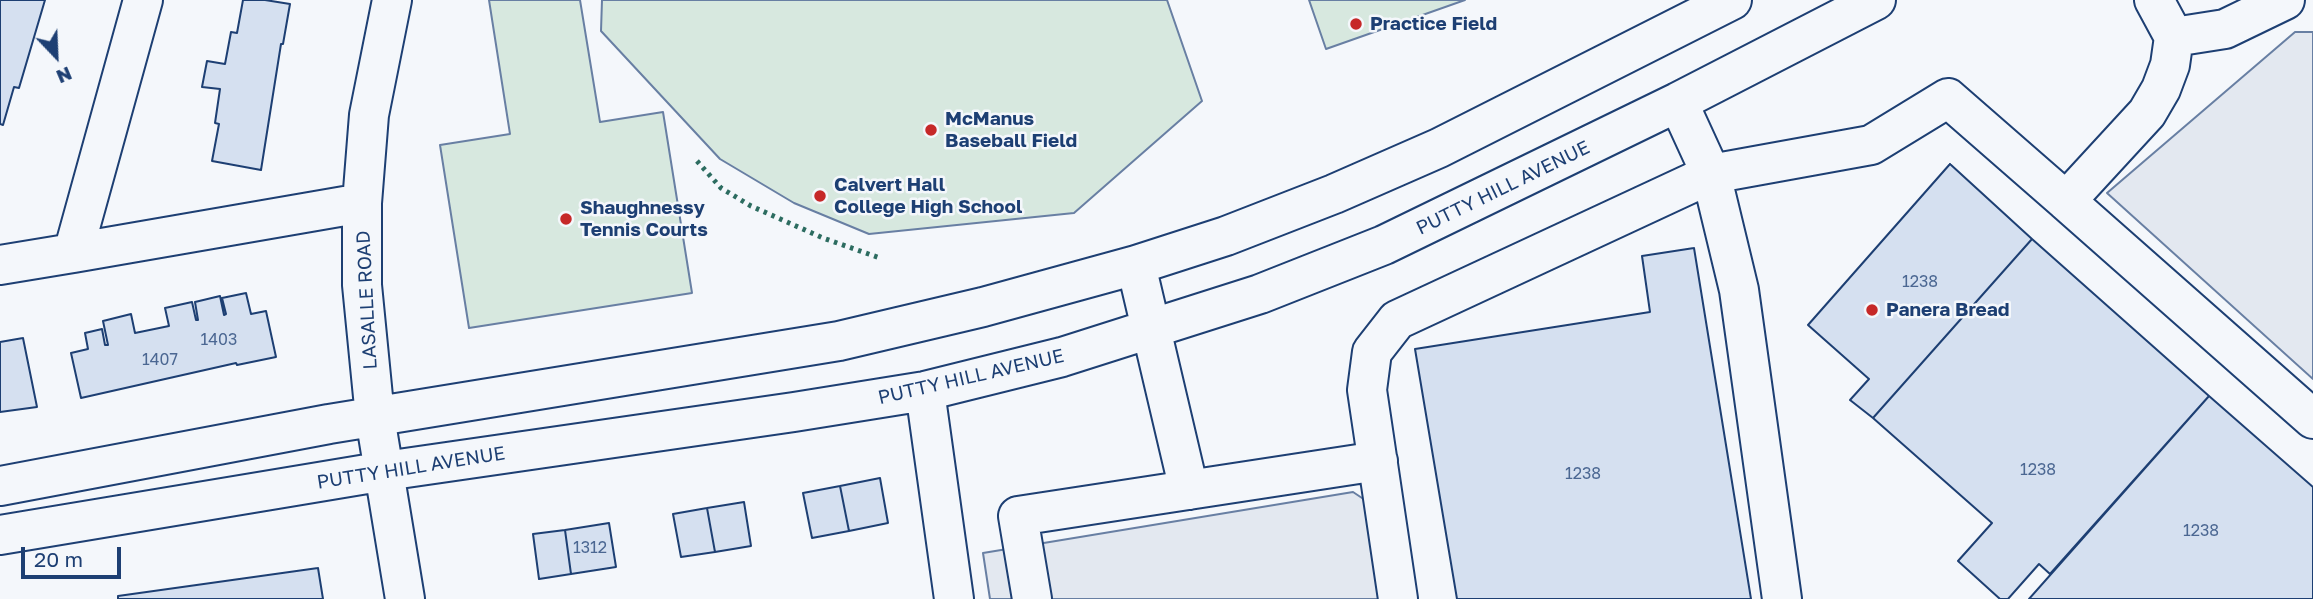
<!DOCTYPE html>
<style>
body{margin:0}
#map{position:relative;width:2313px;height:599px;overflow:hidden;background:#f4f7fb;font-family:"Golos Text",sans-serif}
canvas{display:block}
.north{position:absolute;left:21px;top:21px;width:70px;height:70px;-webkit-text-stroke:5px #f4f7fb;paint-order:stroke;rotate:157deg;font-size:19px;font-weight:700;line-height:28px;text-align:center;color:#1d3f73}
.north::after{content:'';display:block;margin:auto;width:24px;height:32px;background:#1d3f73;clip-path:polygon(50% 0,100% 100%,50% 72%,0 100%)}
.scale{position:absolute;left:21px;top:547px;width:100px;height:32px;box-sizing:border-box;border:4px solid #1d3f73;border-top:0;padding-left:9px;font-size:21px;line-height:24px;white-space:nowrap;color:#1d3f73;-webkit-text-stroke:5px #f4f7fb;paint-order:stroke}
</style>
<div id="map">
<canvas width="2313" height="599"></canvas>
<div class="north">N</div>
<div class="scale">20 m</div>
</div>
<script>
const context = document.querySelector('canvas').getContext('2d');
context.lineJoin = 'round';
function fill(path, color) { context.fillStyle = color; context.fill(path, 'evenodd'); }
const toPath = rows => new Path2D(rows.map(r => 'M' + r).join(''));
function trace(path, color, width, dash) { context.strokeStyle = color; context.lineWidth = width; context.lineCap = dash ? 'butt' : 'round'; context.setLineDash(dash || []); context.stroke(path); }
function drawText(font, color, halo, rows, align = 'center') {
  context.font = font + ' "Golos Text",sans-serif'; context.lineWidth = 5; context.setLineDash([]); context.textBaseline = 'middle'; context.strokeStyle = halo; context.fillStyle = color; for (const [text, x, y, turn = 0] of rows) {
    context.save(); context.translate(x, y); context.rotate((+turn || 0) * Math.PI / 180); context.textAlign = isNaN(turn) ? turn : align; if (halo) context.strokeText(text, 0, 0); context.fillText(text, 0, 0); context.restore();
  }
}
const green = toPath([
 [489,0,580,0,600,122,663,112,692,293,469,328,440,145,510,134,489,0],
 [602,0,1167,0,1202,101,1074,213,869,234,794,203,720,159,601,31,602,0],
 [1309,0,1465,0,1326,49,1309,0]
]);
fill(green, '#d7e8df');
trace(green, '#687fa3', 2);
const parking = toPath([
 [2295,32,2313,32,2313,379,2107,193,2295,32],
 [1353,492,1365,500,1384,599,990,599,983,553,1353,492]
]);
fill(parking, '#e3e8f0');
trace(parking, '#687fa3', 2);
const building = toPath([
 [0,0,45,0,19,88,14,87,3,125,0,124,0,0],
 [243,0,265,0,290,4,283,44,281,44,261,170,212,161,219,124,215,123,220,89,202,87,207,61,225,64,231,32,237,33,243,0],
 [1950,164,2032,239,1873,418,1850,400,1869,379,1808,325,1950,164],
 [2032,239,2209,396,2050,574,2039,564,2008,599,2000,599,1958,561,1992,523,1873,418,2032,239],
 [1694,248,1751,599,1457,599,1415,349,1650,312,1642,256,1694,248],
 [246,293,251,314,266,311,276,357,237,365,236,363,81,398,71,353,88,349,85,333,102,329,105,345,108,345,103,321,131,314,135,333,169,326,165,308,192,302,196,320,198,320,195,302,220,296,224,315,226,314,222,298,246,293],
 [23,338,37,407,0,412,0,342,23,338],
 [2209,396,2313,487,2313,599,2029,599,2209,396],
 [880,478,888,523,849,531,840,486,880,478],
 [840,486,849,531,812,538,803,493,840,486],
 [744,502,751,546,715,552,707,508,744,502],
 [707,508,715,552,681,557,673,514,707,508],
 [609,523,616,567,571,574,565,530,609,523],
 [565,530,571,574,539,579,533,534,565,530],
 [318,568,323,599,118,599,118,596,318,568]
]);
fill(building, '#d5e0f0');
trace(building, '#1d3f73', 2);
const minor = toPath([
 [392,0,369,115,362,203,362,285,375,417,405,599],
 [2154,0,2174,37,2170,65,2161,89,2147,113,2066,201,2313,419],
 [2174,37,2225,29,2285,0],
 [1678,102,1711,174,1739,290,1782,599],
 [73,253,362,203],
 [0,265,73,253,143,0],
 [1136,265,1189,490],
 [925,391,954,599],
 [0,486,329,424,839,341,983,307,1136,265,1226,236,1334,194,1439,148,1732,0],
 [0,535,385,471,794,412,925,391,1062,357,1260,294,1384,245,1678,102,1876,0],
 [1032,599,1018,516,1378,461],
 [1398,599,1367,390,1372,352,1397,320,1711,174,1871,145,1948,98,2066,201]
]);
trace(minor, '#1d3f73', 42);
trace(minor, '#f4f7fb', 38);
trace(toPath([
 [697,161,721,188,751,206,823,238,880,258]
]), '#2c6c60', 5, [3.5, 5]);
for (const [x, y, r, color] of [
 [1356,24,7,"#c62828"],
 [931,130,7,"#c62828"],
 [820,196,7,"#c62828"],
 [566,219,7,"#c62828"],
 [1872,310,7,"#c62828"]
]) { const dot = new Path2D(); dot.arc(x, y, r, 0, 2 * Math.PI); context.fillStyle = color; context.fill(dot); trace(dot, '#f4f7fb', 2.5); }
drawText('16px', '#4b6792', null, [
 ["1238",1920,282],
 ["1403",219,340],
 ["1407",160,360],
 ["1238",2038,470],
 ["1238",1583,474],
 ["1238",2201,531],
 ["1312",590,548]
]);
drawText('bold 19px', '#1d3f73', '#f4f7fb', [
 ["Practice Field",1370,24],
 ["McManus",945,119],
 ["Baseball Field",945,141],
 ["Calvert Hall",834,185],
 ["College High School",834,207],
 ["Shaughnessy",580,208],
 ["Tennis Courts",580,230],
 ["Panera Bread",1886,310]
], 'left');
drawText('19px', '#1d3f73', '#f4f7fb', [
 ["PUTTY HILL AVENUE",1503,188,-26],
 ["LASALLE ROAD",367,300,-93],
 ["PUTTY HILL AVENUE",971,377,-13],
 ["PUTTY HILL AVENUE",411,468,-9]
]);
</script>
